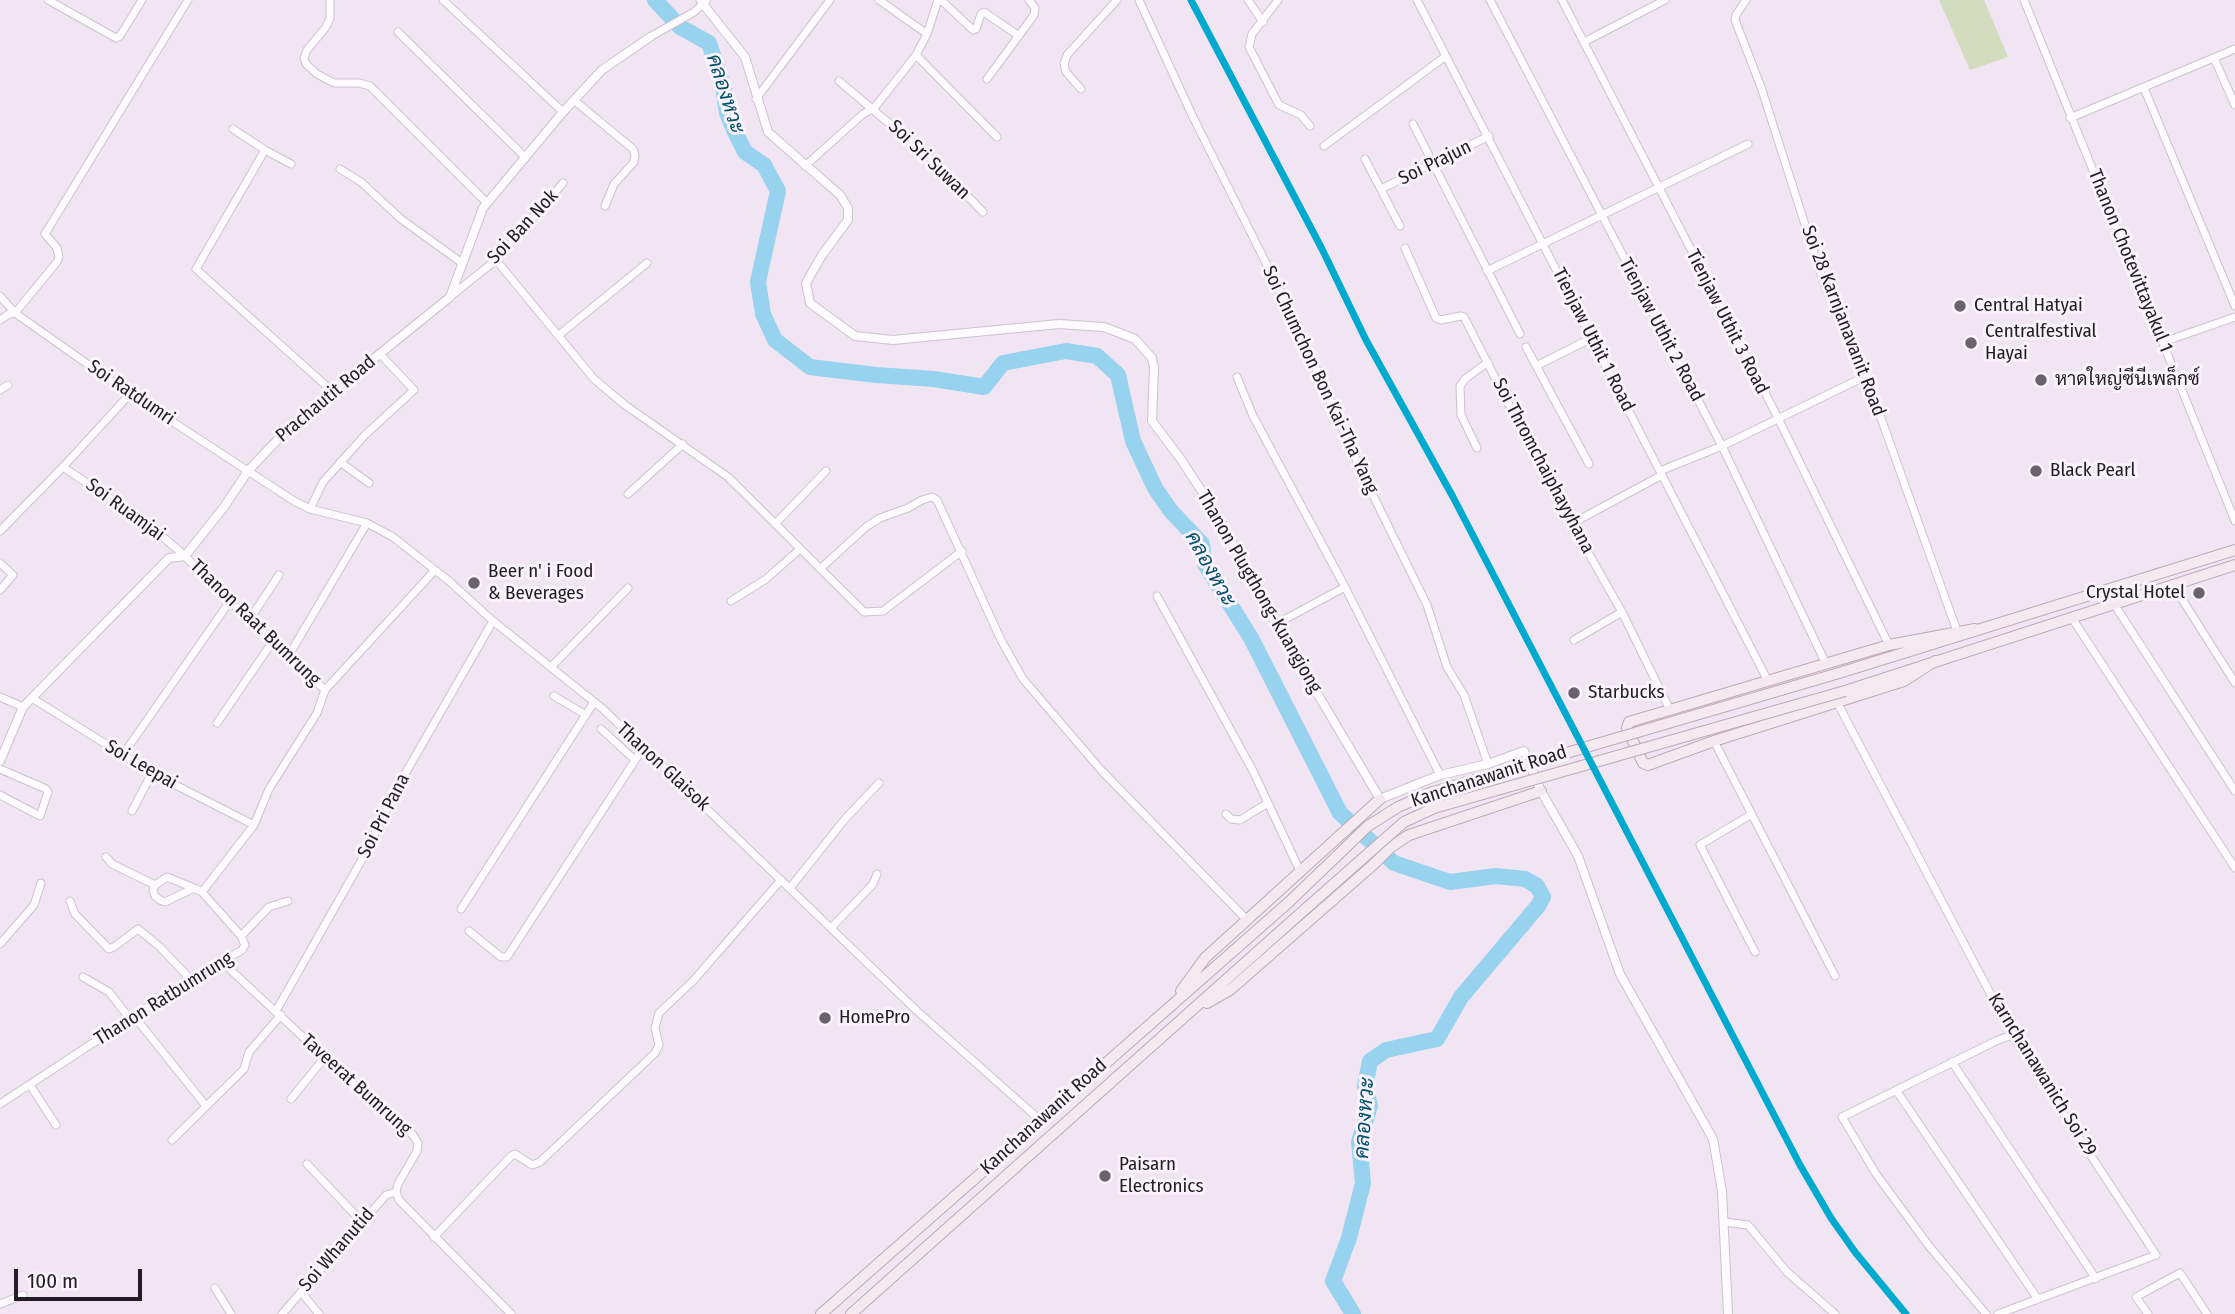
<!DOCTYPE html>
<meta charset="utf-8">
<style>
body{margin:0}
#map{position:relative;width:2235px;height:1314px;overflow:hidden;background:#f1e5f4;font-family:"Fira Sans Condensed",sans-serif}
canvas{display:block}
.scale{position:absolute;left:14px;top:1269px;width:128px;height:32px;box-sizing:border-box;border:4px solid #241c26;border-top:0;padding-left:9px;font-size:21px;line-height:24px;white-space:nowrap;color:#241c26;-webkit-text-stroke:5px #faf2fc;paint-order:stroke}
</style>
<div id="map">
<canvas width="2235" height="1314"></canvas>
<div class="scale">100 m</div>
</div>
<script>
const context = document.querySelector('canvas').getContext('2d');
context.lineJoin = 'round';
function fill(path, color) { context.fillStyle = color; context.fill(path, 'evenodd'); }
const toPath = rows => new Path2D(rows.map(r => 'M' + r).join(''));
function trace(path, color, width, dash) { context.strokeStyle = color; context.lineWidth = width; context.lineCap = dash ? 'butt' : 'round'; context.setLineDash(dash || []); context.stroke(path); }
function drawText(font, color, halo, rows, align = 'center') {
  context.font = font + ' "Fira Sans Condensed",Sarabun,sans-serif'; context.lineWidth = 6; context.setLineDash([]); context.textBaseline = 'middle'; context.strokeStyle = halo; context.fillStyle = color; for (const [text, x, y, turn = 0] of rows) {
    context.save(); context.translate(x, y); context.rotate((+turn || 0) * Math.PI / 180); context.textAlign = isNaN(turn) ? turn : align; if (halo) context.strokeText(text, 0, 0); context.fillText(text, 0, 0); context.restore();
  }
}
fill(toPath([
 [1939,0,1984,0,2008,57,1970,70]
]), '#d3dcbe');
trace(toPath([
 [655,0,680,27,709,43,723,86,727,113,735,132,745,152,764,165,778,191,758,282,763,314,775,340,810,367,876,375,934,379,984,387,1003,363,1066,351,1097,356,1118,375,1133,441,1155,488,1170,510,1202,544,1205,564,1251,638,1340,813,1394,863,1450,882,1496,876,1525,879,1537,886,1543,897,1538,906,1461,997,1437,1039,1386,1050,1370,1061,1365,1086,1370,1106,1359,1142,1363,1183,1349,1238,1333,1281,1353,1314]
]), '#97d2ee', 16);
const minor = toPath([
 [48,0,116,38,120,36,142,0],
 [330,0,330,18,326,27,307,50,304,58,306,64,317,74,334,83,359,83,370,86,487,203],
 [443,0,563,112],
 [879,0,927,34],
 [941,0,973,30,976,29,981,14,984,12,1019,36],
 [1139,0,1193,117,1297,325,1363,475,1427,605,1447,667,1464,695,1488,764],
 [1248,0,1263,22],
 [1278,0,1252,34,1249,47,1279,105,1301,115,1310,126],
 [1417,0,1768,681],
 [1490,0,1722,446,1826,664],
 [1562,0,1778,418,1889,645],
 [1746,0,1736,15,1735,20,1761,87,1824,284,1866,376,1957,631],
 [2024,0,2235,521],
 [398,32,525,157],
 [650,37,694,12,703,4,700,0],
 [1584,42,1665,0],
 [916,55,997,137],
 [2214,58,2235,105],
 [987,79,1034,15,1035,8,1029,0],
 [839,81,930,158,983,212],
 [2144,88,2235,306],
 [1081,89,1066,72,1064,64,1067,55,1117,0],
 [756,99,830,0],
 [575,101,633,149,635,155,634,162,614,184,605,206],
 [2070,118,2235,49],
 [1413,124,1520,334],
 [233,129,265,150,291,164],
 [1324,146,1446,56],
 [265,150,196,269,332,391],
 [1365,159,1400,226],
 [805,166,863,114,874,108,902,73,916,55,927,34,938,0],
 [340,169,361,182,401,219,462,263],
 [1381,189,1489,136],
 [1405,248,1436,318,1441,320,1461,316,1464,317,1552,489,1622,612,1670,710],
 [496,260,594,379,625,405,728,477,864,612,883,611,962,551],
 [1487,271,1748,144],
 [0,296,15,313,130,394,294,501,310,509,367,523,393,537,449,581,493,621,603,709,916,1010,1040,1120],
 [451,296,496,260,563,183],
 [0,320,9,314,15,313,57,262,59,257,57,248,45,234,188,0],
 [559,335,647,263],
 [2163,342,2235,317],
 [1526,347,1589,464],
 [1536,366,1592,338],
 [1237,377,1253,416,1345,587,1440,775],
 [0,390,8,385],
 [1477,448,1461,415,1460,386,1465,379,1488,362],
 [340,462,369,483],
 [63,467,149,525,185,556,211,584,325,690],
 [1660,471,1722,446,1866,376],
 [628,494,683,444],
 [310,509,323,482,365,435,414,390,380,354],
 [1573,523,1662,475],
 [775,524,826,471],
 [0,531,63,467,130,394],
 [0,563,13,575,0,590],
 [820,569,866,527,880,518,908,508,922,500,932,497,937,500,1001,640,1023,679,1101,770,1247,920],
 [2173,585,2235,683],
 [1157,596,1253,771,1300,871],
 [731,601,766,579,800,549],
 [2114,604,2235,791],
 [2072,618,2235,868],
 [250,619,279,575],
 [1276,624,1345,587],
 [1574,640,1622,612],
 [289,655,367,523],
 [552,666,628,588],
 [554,696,586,715],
 [0,697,23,707],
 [32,698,152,773,254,825],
 [1838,704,2012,1035,2156,1255,1998,1314],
 [217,723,273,641],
 [601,729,635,760],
 [1714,741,1835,976],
 [122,756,230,601],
 [0,769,46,789,48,792,40,816,0,795],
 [132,811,152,773],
 [1226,814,1231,819,1240,820,1268,803],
 [1752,814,1700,845,1755,952],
 [106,857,112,864,155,885,153,890,155,896,160,900,165,902,194,888,202,892],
 [155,885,167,877,194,888],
 [790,888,845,819,879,783],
 [70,901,75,914,109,949,114,947,138,929,160,947,192,981],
 [461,909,594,702],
 [831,928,873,884,877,874],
 [469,931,501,957,507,957,643,748],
 [241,936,269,907,288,901],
 [0,944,34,905,41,883],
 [222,962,371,1100,413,1135,418,1143,417,1151,398,1184,396,1192,399,1200,511,1314],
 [83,977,109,992,130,1019],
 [276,1011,360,863,401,781,493,621],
 [134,1016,206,1106],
 [1952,1062,2096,1279],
 [30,1085,56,1125],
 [1896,1090,2037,1298],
 [291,1099,325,1057],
 [0,1104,166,995,242,950,245,945,241,936,202,892,254,825,269,789,317,713,325,690,435,570],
 [172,1140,244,1069,249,1052,281,1015],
 [307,1164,362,1222],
 [1724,1222,1748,1225,1787,1272,1835,1314],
 [434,1237,511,1156,515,1154,532,1165,540,1162,655,1053,659,1045,655,1028,659,1013,693,981,781,880],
 [215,1288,231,1314],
 [301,1292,319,1314],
 [0,1304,23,1295],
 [282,1314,386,1195,396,1192],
 [1986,1314,1929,1246,1876,1174,1842,1117,1998,1040,2012,1035],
 [2148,1314,2136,1297,2180,1273,2207,1314]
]);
const tertiary = toPath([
 [706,0,703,4,745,57,768,132,840,195,848,208,848,220,822,255,806,283,810,303,855,336,893,340,1059,324,1104,327,1135,339,1152,358,1154,368,1152,421,1180,458,1218,516,1276,624,1380,799,1440,775,1488,764,1524,751,1541,791,1578,856,1620,974,1713,1139,1722,1191,1728,1314],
 [0,761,23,707,169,558,185,556,224,507,248,471,264,454,293,424,450,297,483,208,563,112,602,70,650,37]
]);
const primary = toPath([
 [1935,661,1904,681,1714,741,1648,765,1643,763,1627,728,1629,722,1889,645,1975,629],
 [1839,673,2235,550],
 [1845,691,2235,565],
 [1181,991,1205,958,1380,799],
 [1207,1003,1230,990,1374,864,1391,847,1409,835,1541,791],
 [821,1314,1289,902],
 [851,1314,1302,912]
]);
trace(minor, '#ccc3cf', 9);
trace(tertiary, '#ccc3cf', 10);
trace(primary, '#bea9b6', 12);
trace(minor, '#fdfbfd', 7);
trace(tertiary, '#fdfbfd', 8);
trace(primary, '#f4e9ef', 10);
const primaryBridge = toPath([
 [1289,902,1368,826,1398,807,1430,793,1839,673],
 [1302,912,1404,822,1434,808,1845,691]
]);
trace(primaryBridge, '#bea9b6', 12, []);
trace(primaryBridge, '#f4e9ef', 10);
trace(toPath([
 [1191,0,1322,249,1366,340,1453,497,1800,1165,1831,1218,1855,1252,1906,1314]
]), '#00a9ce', 7);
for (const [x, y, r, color] of [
 [1960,306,7,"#6c626e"],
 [1971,343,7,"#6c626e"],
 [2041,380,7,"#6c626e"],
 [2036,471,7,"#6c626e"],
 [474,583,7,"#6c626e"],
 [2199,593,7,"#6c626e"],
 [1574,693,7,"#6c626e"],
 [825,1018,7,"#6c626e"],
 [1105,1176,7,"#6c626e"]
]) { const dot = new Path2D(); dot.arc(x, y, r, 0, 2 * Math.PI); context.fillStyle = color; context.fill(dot); trace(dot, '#faf2fc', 2.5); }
drawText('19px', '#241c26', '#faf2fc', [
 ["Soi Sri Suwan",929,160,44],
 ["Soi Prajun",1435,163,-26],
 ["Soi Ban Nok",523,227,-47],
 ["Thanon Chotevittayakul 1",2130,261,68],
 ["Soi 28 Karnjanavanit Road",1843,321,69],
 ["Tienjaw Uthit 3 Road",1727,322,63],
 ["Tienjaw Uthit 2 Road",1661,330,62],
 ["Tienjaw Uthit 1 Road",1593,340,63],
 ["Soi Chumchon Bon Kai-Tha Yang",1320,380,65],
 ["Soi Ratdumri",131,393,34],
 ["Prachautit Road",326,399,-40],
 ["Soi Thromchaiphayyhana",1543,466,62],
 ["Soi Ruamjai",125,510,36],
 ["Thanon Plugthong-Kuangjong",1259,592,60],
 ["Thanon Raat Bumrung",255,623,44],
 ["Soi Leepai",141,765,30],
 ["Thanon Glaisok",663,767,43],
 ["Kanchanawanit Road",1489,777,-18],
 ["Soi Pri Pana",384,816,-63],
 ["Thanon Ratbumrung",164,999,-32],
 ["Karnchanawanich Soi 29",2042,1075,58],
 ["Taveerat Bumrung",356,1085,42],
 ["Kanchanawanit Road",1044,1117,-42],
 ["Soi Whanutid",337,1250,-49]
]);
drawText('19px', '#241c26', '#faf2fc', [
 ["Central Hatyai",1974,306],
 ["Centralfestival",1985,332],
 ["Hayai",1985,354],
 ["หาดใหญ่ซีนีเพล็กซ์",2055,380],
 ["Black Pearl",2050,471],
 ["Beer n' i Food",488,572],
 ["& Beverages",488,594],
 ["Crystal Hotel",2185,593,"right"],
 ["Starbucks",1588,693],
 ["HomePro",839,1018],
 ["Paisarn",1119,1165],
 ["Electronics",1119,1187]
], 'left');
drawText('italic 21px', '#04536a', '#faf2fc', [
 ["คลองหวะ",725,94,72],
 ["คลองหวะ",1210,569,61],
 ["คลองหวะ",1365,1118,-86]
]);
</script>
